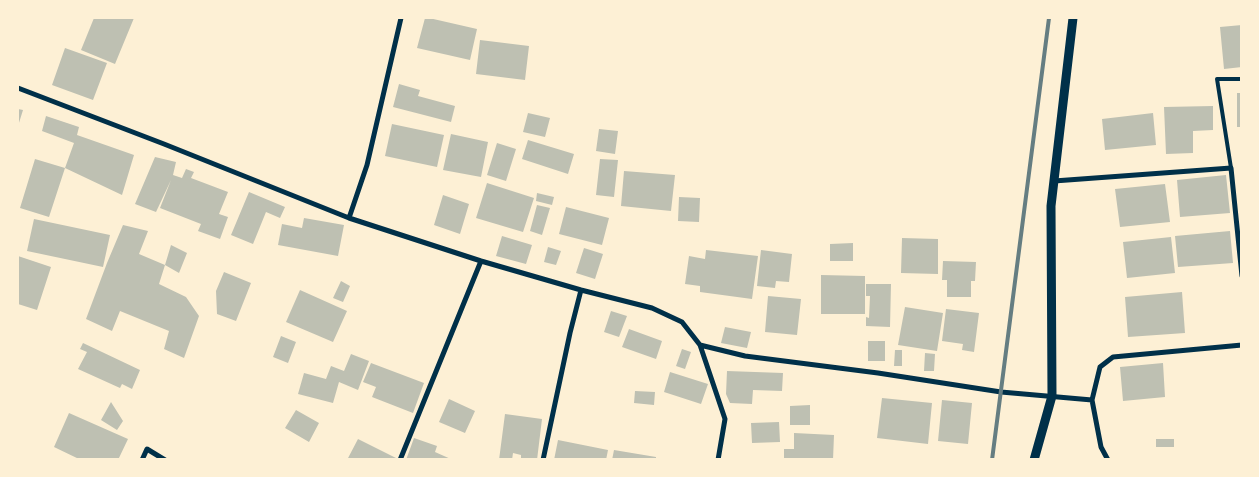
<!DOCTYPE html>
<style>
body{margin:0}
#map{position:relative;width:1259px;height:477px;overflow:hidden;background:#fdf0d5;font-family:"Titillium Web",sans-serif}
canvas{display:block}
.frame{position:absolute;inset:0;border:19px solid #fdf0d5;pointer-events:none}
</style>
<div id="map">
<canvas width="1259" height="477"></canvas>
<div class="frame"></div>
</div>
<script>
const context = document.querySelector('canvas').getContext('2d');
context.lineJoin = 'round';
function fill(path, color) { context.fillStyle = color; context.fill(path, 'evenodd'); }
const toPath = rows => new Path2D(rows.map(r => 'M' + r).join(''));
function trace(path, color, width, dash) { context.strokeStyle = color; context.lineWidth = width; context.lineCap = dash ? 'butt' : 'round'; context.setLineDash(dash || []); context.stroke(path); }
fill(toPath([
 [94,18,134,18,115,64,81,50],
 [425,18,429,18,477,29,470,60,417,48],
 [1242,25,1242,67,1224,69,1220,27],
 [480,40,529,46,525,80,476,74],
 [65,48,107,63,93,100,52,85],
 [399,84,420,90,418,96,455,106,451,122,393,107],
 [1237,93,1242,93,1242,127,1237,127],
 [1213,106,1213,130,1193,131,1193,153,1166,154,1164,107],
 [18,109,23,110,18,126],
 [528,113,550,118,545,137,523,132],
 [1153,113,1156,145,1105,150,1102,119],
 [46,116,79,127,77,135,134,155,122,195,65,168,74,143,42,131],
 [392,124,444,135,437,167,385,156],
 [599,129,618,131,615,154,596,151],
 [451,134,488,142,481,177,443,170],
 [528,140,574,154,568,174,522,159],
 [497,143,516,149,506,181,487,175],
 [155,157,176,162,173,175,182,178,186,169,194,172,191,178,228,192,219,214,228,217,220,239,198,231,201,224,160,208,171,180,156,212,135,204],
 [35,159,65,168,49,217,20,208],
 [600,159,618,160,614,197,596,195],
 [624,171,675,175,671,211,621,206],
 [1226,175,1230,213,1180,217,1177,180],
 [487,183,534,198,523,232,476,218],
 [1165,184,1170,222,1120,227,1115,189],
 [249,192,285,207,280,218,266,212,253,244,231,235],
 [537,193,554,197,552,205,536,201],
 [443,195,469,204,460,234,434,225],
 [679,197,700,198,699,222,678,221],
 [537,205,550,208,542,235,530,231],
 [566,207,609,218,602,245,559,234],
 [304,218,344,225,338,256,278,245,282,224,302,228],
 [34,219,110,235,103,267,27,251],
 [123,225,148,231,139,254,165,265,171,245,187,253,179,273,165,265,159,284,186,297,199,316,184,358,164,349,169,331,120,311,112,331,86,319,107,263],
 [1230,231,1233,263,1178,267,1175,236],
 [502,236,532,245,526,264,496,256],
 [1171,237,1175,273,1127,278,1123,242],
 [902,238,938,239,938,274,901,273],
 [853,243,853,261,830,261,830,244],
 [548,247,561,251,556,265,544,262],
 [584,248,603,254,595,279,576,273],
 [706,250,758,256,752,299,700,292,700,286,685,284,689,256,705,259],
 [761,250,792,254,789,282,776,281,775,288,757,286],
 [18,256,51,267,37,310,18,304],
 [943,261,976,262,975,281,971,281,971,297,947,297,947,280,942,280],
 [224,272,251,283,236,321,217,314,216,291],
 [821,275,865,276,865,314,821,314],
 [341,281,350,286,343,302,333,298],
 [866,284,891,284,890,327,866,326,866,317,869,318,870,296,866,296],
 [300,290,347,311,333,342,286,322],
 [1182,292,1185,333,1128,337,1125,297],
 [768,296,801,299,797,335,765,332],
 [905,307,943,313,937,351,898,345],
 [946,309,979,313,974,352,962,350,963,344,942,341],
 [611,311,627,316,619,337,604,332],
 [725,327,751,332,747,348,721,343],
 [629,329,662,341,656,359,622,347],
 [281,336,296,342,288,363,273,357],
 [868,341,885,341,885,361,868,361],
 [83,343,140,370,132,389,122,384,120,388,78,369,87,352,80,349],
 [682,349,691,352,685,369,676,366],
 [895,350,902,350,902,366,894,366],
 [925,353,935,354,934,371,924,371],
 [351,354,369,361,358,390,339,382,333,403,298,394,304,373,326,379,331,366,344,371],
 [371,363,424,383,413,413,372,397,376,387,363,382],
 [1163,363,1165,397,1123,401,1120,367],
 [727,371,783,373,782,391,753,390,752,404,730,403,726,394],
 [670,372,708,384,701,404,664,392],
 [635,391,655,392,654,405,634,403],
 [882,398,932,403,928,444,877,438],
 [449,399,475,411,465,433,439,422],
 [942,400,972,403,968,444,938,441],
 [111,402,123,421,117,430,101,420],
 [810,405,810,425,790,425,790,406],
 [296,410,319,423,309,442,285,428],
 [69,413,128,439,118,460,81,460,54,447],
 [505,414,542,419,537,460,521,460,521,455,513,453,512,460,499,460],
 [779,422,780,442,752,443,751,423],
 [794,433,834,435,833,460,784,460,784,449,794,449],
 [414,438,437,446,435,452,453,460,406,460],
 [358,439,396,458,395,460,347,460],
 [1156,439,1174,439,1174,447,1156,447],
 [558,440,608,450,606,460,554,460],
 [614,450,656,457,656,460,612,460]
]), '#bec0b2');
trace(toPath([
 [1231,168,1217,79,1242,79]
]), '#003049', 4);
trace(toPath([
 [18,88,164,144,349,218,481,261,581,290,652,308,682,322,700,345,745,356,878,373,1001,392,1092,400],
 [1054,181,1231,168,1242,276],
 [349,218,367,165,401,18],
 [700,345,725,419,718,460],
 [142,460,147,449,165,460],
 [400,460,481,261],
 [543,460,570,333,581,290],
 [1108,460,1101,447,1092,400,1100,367,1113,357,1242,345]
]), '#003049', 5);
trace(toPath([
 [1034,460,1052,396,1051,206,1073,18]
]), '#003049', 9);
trace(toPath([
 [992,460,1049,18]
]), '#657d81', 4);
</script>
